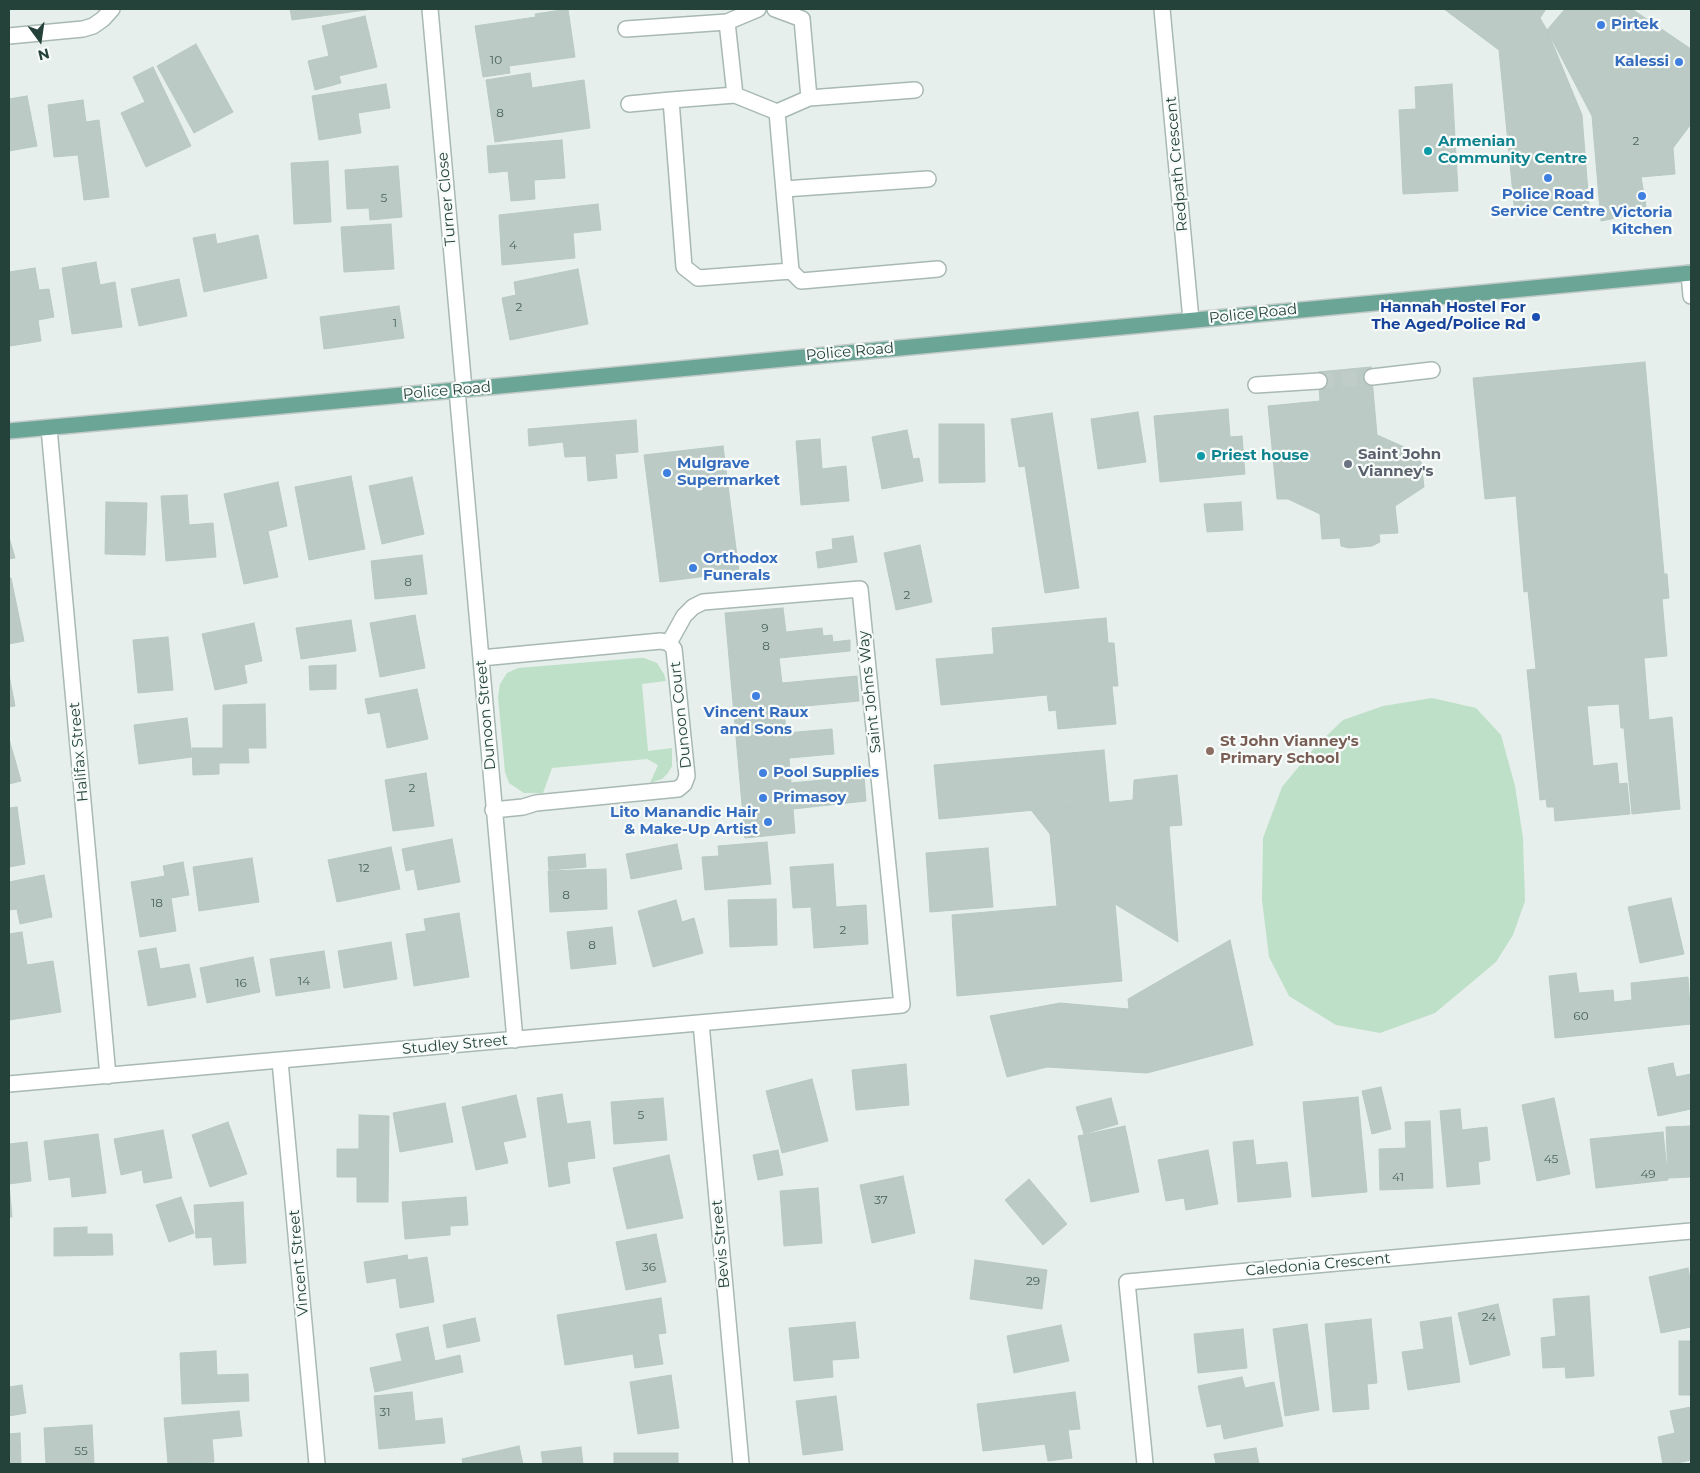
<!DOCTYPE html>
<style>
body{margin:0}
#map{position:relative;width:1700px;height:1473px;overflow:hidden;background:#e6efeb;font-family:Montserrat,sans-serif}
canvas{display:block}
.frame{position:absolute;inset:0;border:10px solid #24423a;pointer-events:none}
.north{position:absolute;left:15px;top:15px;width:50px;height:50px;-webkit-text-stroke:4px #f7fbf9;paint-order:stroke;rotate:166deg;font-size:14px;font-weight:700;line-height:20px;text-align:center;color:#24423a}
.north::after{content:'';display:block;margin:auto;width:18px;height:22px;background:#24423a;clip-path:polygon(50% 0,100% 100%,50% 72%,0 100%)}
</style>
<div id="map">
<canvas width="1700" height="1473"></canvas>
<div class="frame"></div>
<div class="north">N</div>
</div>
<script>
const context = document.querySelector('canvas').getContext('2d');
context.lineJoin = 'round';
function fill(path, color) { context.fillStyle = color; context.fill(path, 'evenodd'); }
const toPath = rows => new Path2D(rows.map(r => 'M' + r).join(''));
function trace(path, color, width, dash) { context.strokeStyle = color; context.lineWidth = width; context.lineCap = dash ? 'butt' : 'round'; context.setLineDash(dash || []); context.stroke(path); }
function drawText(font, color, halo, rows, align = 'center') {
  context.font = font + ' Montserrat,sans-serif'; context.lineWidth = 4.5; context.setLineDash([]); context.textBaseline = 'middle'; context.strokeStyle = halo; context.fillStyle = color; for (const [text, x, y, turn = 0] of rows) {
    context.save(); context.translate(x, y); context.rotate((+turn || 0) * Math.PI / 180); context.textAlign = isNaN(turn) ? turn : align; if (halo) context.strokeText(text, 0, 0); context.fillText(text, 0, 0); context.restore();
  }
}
fill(toPath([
 [639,658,644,658,657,663,664,674,666,681,642,684,648,751,672,748,672,766,668,773,662,779,650,783,658,765,647,759,552,768,543,793,524,793,509,783,505,772,498,697,500,684,507,673,518,668],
 [1432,698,1476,708,1501,735,1515,786,1523,838,1525,901,1513,935,1496,962,1435,1013,1380,1033,1336,1025,1289,996,1269,957,1262,900,1263,838,1282,787,1315,747,1343,720,1383,706]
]), '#bfe0c8');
const building = toPath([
 [290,9,373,9,292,20,290,9],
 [568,9,575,57,509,66,510,73,483,77,475,26,536,17,535,14,568,9],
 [1444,9,1546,9,1540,18,1547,30,1582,115,1589,205,1515,215,1499,50,1444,9],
 [1565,9,1632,9,1691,49,1691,124,1673,148,1675,174,1641,177,1647,212,1601,221,1592,116,1547,30,1565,9],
 [365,16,377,67,339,76,341,83,315,90,308,61,329,56,322,26,365,16],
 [196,44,233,112,194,133,157,66,196,44],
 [153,67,191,146,146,167,121,113,145,102,133,77,153,67],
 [530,73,532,88,584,80,590,128,495,142,486,80,530,73],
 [386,84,390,108,358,113,361,133,319,140,312,96,386,84],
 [1452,84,1458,191,1403,194,1399,110,1416,109,1415,87,1452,84],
 [27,96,37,146,9,151,9,99,27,96],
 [83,100,86,122,99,120,109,197,84,200,78,155,54,157,48,105,83,100],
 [562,140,565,178,534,180,535,199,511,201,508,171,489,173,487,146,562,140],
 [328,161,331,222,294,224,291,163,328,161],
 [398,166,402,217,370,220,369,208,347,209,345,170,398,166],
 [598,204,601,230,573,233,575,258,502,265,499,215,598,204],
 [391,224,394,269,344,272,341,227,391,224],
 [215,234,217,244,258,235,267,278,204,292,193,238,215,234],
 [96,262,100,285,115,282,122,327,72,334,62,268,96,262],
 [35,268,39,290,49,289,54,317,38,320,41,341,10,346,9,272,35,268],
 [578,269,588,324,510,340,502,298,516,295,514,282,578,269],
 [179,279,187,316,139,326,131,289,179,279],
 [399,306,404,338,324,349,320,317,399,306],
 [1645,362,1664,574,1667,574,1669,598,1662,599,1667,656,1644,658,1649,720,1672,717,1680,809,1632,814,1624,728,1621,728,1619,704,1587,706,1593,766,1617,763,1619,784,1627,783,1630,814,1555,821,1554,807,1547,807,1546,799,1540,800,1527,670,1536,669,1528,591,1524,592,1516,496,1485,499,1473,378,1645,362],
 [1371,367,1377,435,1420,454,1424,487,1395,506,1398,533,1379,534,1380,542,1372,546,1349,548,1341,546,1340,538,1322,539,1320,514,1288,499,1277,499,1268,406,1320,401,1318,372,1371,367],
 [1228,409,1230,437,1242,436,1245,474,1160,482,1154,416,1228,409],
 [1138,412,1146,462,1098,469,1091,419,1138,412],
 [1052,413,1079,588,1045,593,1025,466,1019,467,1011,419,1052,413],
 [636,420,638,452,615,454,617,478,588,481,586,456,565,457,563,442,529,446,528,429,636,420],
 [939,424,984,424,985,482,939,483,939,424],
 [907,430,913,459,919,458,923,481,882,489,872,437,907,430],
 [820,439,822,469,846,466,849,501,801,505,796,441,820,439],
 [723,446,739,572,660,582,644,455,723,446],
 [351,476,365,549,309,560,295,487,351,476],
 [412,477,424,534,382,544,369,486,412,477],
 [278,482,287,526,268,531,278,577,244,584,224,494,278,482],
 [187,495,189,525,213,523,216,557,166,561,161,496,187,495],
 [106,502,147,503,145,555,105,554,106,502],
 [1241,502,1243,530,1207,532,1204,504,1241,502],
 [853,536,857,562,818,568,816,552,833,549,832,539,853,536],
 [9,537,15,558,9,559,9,537],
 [920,545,932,602,896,610,884,553,920,545],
 [422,555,427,594,375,599,371,561,422,555],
 [9,578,11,578,24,641,9,644,9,578],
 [783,608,786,632,822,628,823,636,832,635,833,642,850,640,850,651,779,658,782,683,857,676,859,701,784,708,786,733,832,729,834,754,789,758,791,783,864,776,866,801,793,809,795,833,745,838,725,613,783,608],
 [415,615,425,668,380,677,370,623,415,615],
 [1106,618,1108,643,1114,643,1118,686,1112,686,1116,724,1058,729,1056,710,1049,711,1047,695,941,705,936,659,994,654,992,628,1106,618],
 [351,620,356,651,301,659,296,628,351,620],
 [254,623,262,661,244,665,247,683,215,690,202,634,254,623],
 [168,637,173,690,138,693,133,640,168,637],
 [336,665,336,689,310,690,309,666,336,665],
 [9,675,15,706,9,707,9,675],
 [417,689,428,739,387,748,380,712,368,714,365,699,417,689],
 [265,704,266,748,248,748,249,763,219,763,219,774,193,775,192,748,223,748,223,705,265,704],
 [187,718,192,757,139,764,134,725,187,718],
 [9,739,21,781,9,784,9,739],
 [1104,750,1109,803,939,819,934,765,1104,750],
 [426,773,434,826,393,831,385,780,426,773],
 [1177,775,1182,825,1169,826,1178,942,1115,904,1122,981,957,996,952,915,1057,906,1050,834,1031,810,1133,800,1134,780,1177,775],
 [17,807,25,864,9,867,9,808,17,807],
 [452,839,460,882,418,890,414,869,406,871,402,849,452,839],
 [767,842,771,884,705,890,702,857,719,856,718,846,767,842],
 [677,844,682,869,631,879,626,854,677,844],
 [391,847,400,889,337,902,328,860,391,847],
 [988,848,993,907,930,912,926,853,988,848],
 [585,854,586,867,549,870,548,857,585,854],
 [252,858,259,902,199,911,193,867,252,858],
 [183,862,189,895,171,898,176,931,140,937,131,882,165,876,163,866,183,862],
 [833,864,836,907,866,905,868,944,814,948,811,907,793,908,790,867,833,864],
 [606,869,607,909,550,912,548,871,606,869],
 [44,875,52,917,20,924,17,909,9,910,9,882,44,875],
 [1671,898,1684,954,1640,963,1628,907,1671,898],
 [776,899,777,945,730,947,728,900,776,899],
 [676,900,682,922,694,918,703,953,653,967,638,911,676,900],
 [459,913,469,977,414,986,406,934,426,931,424,919,459,913],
 [612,927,616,964,571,969,567,932,612,927],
 [22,932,27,965,53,961,61,1012,9,1020,9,934,22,932],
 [1230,940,1253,1045,1147,1073,1047,1067,1007,1077,990,1016,1060,1003,1129,1009,1128,999,1230,940],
 [391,942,397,979,344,988,338,951,391,942],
 [156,948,160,969,189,964,196,997,148,1006,138,951,156,948],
 [324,951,330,988,276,996,270,959,324,951],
 [253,957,260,992,207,1003,200,968,253,957],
 [1576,973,1579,993,1613,990,1614,1002,1632,1000,1631,983,1688,977,1691,1024,1555,1038,1549,976,1576,973],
 [1673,1063,1676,1077,1691,1074,1691,1109,1658,1116,1648,1068,1673,1063],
 [906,1064,909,1105,856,1110,852,1070,906,1064],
 [812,1079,828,1141,782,1153,766,1091,812,1079],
 [1381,1087,1391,1129,1372,1134,1362,1091,1381,1087],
 [562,1094,567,1124,590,1121,595,1158,567,1162,570,1183,549,1187,537,1098,562,1094],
 [516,1095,526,1137,503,1142,508,1163,476,1170,462,1107,516,1095],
 [1358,1097,1367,1192,1312,1197,1303,1102,1358,1097],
 [663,1098,667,1140,614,1144,611,1102,663,1098],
 [1111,1098,1118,1124,1084,1134,1076,1107,1111,1098],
 [1554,1098,1570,1174,1537,1181,1522,1105,1554,1098],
 [445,1103,453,1142,400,1152,393,1113,445,1103],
 [1460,1109,1462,1130,1487,1127,1490,1160,1478,1162,1480,1184,1447,1187,1440,1111,1460,1109],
 [359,1115,389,1116,388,1202,357,1202,357,1177,337,1177,337,1149,359,1149,359,1115],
 [1430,1121,1433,1188,1380,1190,1379,1149,1406,1148,1405,1122,1430,1121],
 [228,1122,247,1174,210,1187,192,1135,228,1122],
 [1125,1126,1139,1192,1091,1202,1078,1136,1125,1126],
 [1691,1126,1691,1177,1668,1178,1666,1127,1691,1126],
 [163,1130,172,1178,144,1183,142,1170,121,1175,114,1139,163,1130],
 [1663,1132,1668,1180,1596,1188,1590,1139,1663,1132],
 [98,1134,106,1193,72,1197,70,1177,49,1180,44,1141,98,1134],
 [1253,1140,1256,1165,1287,1162,1291,1197,1238,1202,1233,1142,1253,1140],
 [27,1142,31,1181,9,1184,12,1217,9,1217,9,1144,27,1142],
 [778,1150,783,1175,758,1180,753,1155,778,1150],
 [1208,1150,1218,1204,1186,1210,1184,1198,1166,1201,1158,1160,1208,1150],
 [669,1155,683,1218,627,1229,613,1168,669,1155],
 [903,1176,915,1233,872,1243,860,1185,903,1176],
 [1029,1179,1067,1224,1043,1245,1005,1200,1029,1179],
 [818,1188,822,1243,784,1246,780,1191,818,1188],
 [181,1197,194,1233,169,1242,156,1205,181,1197],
 [466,1197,468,1225,450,1226,450,1235,405,1239,402,1202,466,1197],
 [243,1202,246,1263,214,1265,212,1237,196,1238,194,1205,243,1202],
 [87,1227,87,1234,112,1234,113,1255,54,1256,54,1228,87,1227],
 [656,1234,666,1282,626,1290,616,1242,656,1234],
 [407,1255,408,1260,427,1257,434,1302,400,1308,396,1278,367,1283,364,1262,407,1255],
 [975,1260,1047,1270,1042,1309,970,1299,975,1260],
 [1688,1268,1691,1284,1691,1327,1661,1333,1649,1277,1688,1268],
 [1589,1296,1594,1376,1566,1378,1565,1367,1543,1368,1541,1338,1556,1336,1553,1299,1589,1296],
 [661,1298,666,1333,658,1334,663,1364,635,1368,633,1354,565,1365,557,1315,661,1298],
 [1498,1304,1510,1355,1470,1365,1458,1313,1498,1304],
 [1451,1317,1460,1382,1408,1390,1402,1352,1424,1349,1420,1322,1451,1317],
 [475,1318,480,1341,447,1348,443,1325,475,1318],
 [1371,1319,1377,1383,1367,1384,1369,1409,1333,1412,1325,1324,1371,1319],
 [855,1322,859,1358,832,1360,833,1377,794,1381,789,1328,855,1322],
 [1307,1324,1319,1410,1285,1416,1273,1329,1307,1324],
 [1061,1325,1069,1361,1014,1373,1007,1336,1061,1325],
 [428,1327,435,1361,460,1355,463,1372,375,1392,370,1368,402,1361,396,1334,428,1327],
 [1243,1329,1247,1368,1198,1373,1194,1334,1243,1329],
 [1679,1341,1691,1341,1691,1395,1679,1395,1679,1341],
 [216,1351,217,1375,248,1374,249,1401,182,1404,180,1353,216,1351],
 [671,1375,679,1428,638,1434,630,1382,671,1375],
 [1242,1377,1245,1388,1274,1382,1283,1426,1224,1439,1221,1424,1207,1427,1198,1386,1242,1377],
 [22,1385,26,1413,9,1416,9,1387,22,1385],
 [412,1392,415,1421,442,1418,445,1443,379,1449,374,1396,412,1392],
 [1075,1392,1080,1429,1068,1430,1072,1458,1048,1461,1045,1444,983,1451,977,1404,1075,1392],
 [836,1396,843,1450,803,1455,796,1401,836,1396],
 [1691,1407,1691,1460,1672,1464,1663,1464,1658,1437,1675,1433,1670,1411,1691,1407],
 [239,1411,242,1436,212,1439,214,1462,168,1464,164,1418,239,1411],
 [92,1425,94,1464,46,1464,44,1428,92,1425],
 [20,1433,21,1464,9,1464,9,1434,20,1433],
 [519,1446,523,1464,463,1464,462,1459,519,1446],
 [581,1447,583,1464,543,1464,541,1452,581,1447],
 [1256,1448,1259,1464,1216,1464,1214,1454,1256,1448],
 [614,1453,678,1453,678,1464,614,1464,614,1453]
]);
fill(building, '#bbcac4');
trace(building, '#b8c9c2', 1);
trace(toPath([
 [1319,381,1372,377]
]), '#bfccc8', 15, [15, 8]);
const minor = toPath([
 [430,9,464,389],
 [775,9,802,19,809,98,777,112,791,271,801,281,938,269],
 [1162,9,1191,320],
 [626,29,727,22],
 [9,36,83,29,93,26,103,19,112,9],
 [735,95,727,22,758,9],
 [809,98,915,90],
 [629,104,671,100],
 [777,112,735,95,671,100,684,267,698,278,791,271],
 [784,189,928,179],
 [1689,273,1691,296],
 [1372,377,1432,370],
 [1256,385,1319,381],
 [457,390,515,1040],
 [49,428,108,1076],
 [481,658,661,641,669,643,674,649,687,776,684,784,678,789,536,803,523,807,493,810],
 [701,1023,741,1464],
 [280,1061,317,1464],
 [9,1084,902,1005,860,589,703,602,693,607,684,616,669,643],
 [1145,1464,1127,1282,1691,1231]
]);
const major = toPath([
 [9,431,457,390,1691,273]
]);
trace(minor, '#a8b8b2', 18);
trace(major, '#c2cac8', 18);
trace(minor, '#fff', 15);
trace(major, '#6aa596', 15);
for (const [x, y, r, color] of [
 [1601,25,5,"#3f7fe0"],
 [1679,62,5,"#3f7fe0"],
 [1428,151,5,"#0f9aa8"],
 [1548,178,5,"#3f7fe0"],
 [1642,196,5,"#3f7fe0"],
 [1536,317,5,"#1a4fb4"],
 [1201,456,5,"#0f9aa8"],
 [1348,464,5,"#6b7280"],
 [667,473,5,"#3f7fe0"],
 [693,568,5,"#3f7fe0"],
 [756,696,5,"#3f7fe0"],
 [1210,751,5,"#8d6e63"],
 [763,773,5,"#3f7fe0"],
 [763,798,5,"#3f7fe0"],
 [768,822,5,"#3f7fe0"]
]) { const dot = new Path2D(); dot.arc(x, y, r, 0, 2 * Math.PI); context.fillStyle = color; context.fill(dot); trace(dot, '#f7fbf9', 2); }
drawText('12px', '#4a645c', null, [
 ["10",496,60],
 ["8",500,113],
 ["2",1636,141],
 ["5",384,198],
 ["4",513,245],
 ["2",519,307],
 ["1",395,323],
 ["8",408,582],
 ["2",907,595],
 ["9",765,628],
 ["8",766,646],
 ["2",412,788],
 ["12",364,868],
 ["8",566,895],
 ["18",157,903],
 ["2",843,930],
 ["8",592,945],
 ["14",304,981],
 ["16",241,983],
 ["60",1581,1016],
 ["5",641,1115],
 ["45",1551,1159],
 ["49",1648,1174],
 ["41",1398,1177],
 ["37",881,1200],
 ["36",649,1267],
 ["29",1033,1281],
 ["24",1489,1317],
 ["31",385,1412],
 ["55",81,1451]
]);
drawText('bold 15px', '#366cbe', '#f7fbf9', [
 ["Pirtek",1611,25],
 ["Kalessi",1669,62,"right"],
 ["Police Road",1548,195,"center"],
 ["Service Centre",1548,212,"center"],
 ["Victoria",1642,213,"center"],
 ["Kitchen",1642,230,"center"],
 ["Mulgrave",677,464],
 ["Supermarket",677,481],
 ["Orthodox",703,559],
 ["Funerals",703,576],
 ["Vincent Raux",756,713,"center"],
 ["and Sons",756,730,"center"],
 ["Pool Supplies",773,773],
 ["Primasoy",773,798],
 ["Lito Manandic Hair",758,813,"right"],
 ["& Make-Up Artist",758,830,"right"]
], 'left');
drawText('bold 15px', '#0d838f', '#f7fbf9', [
 ["Armenian",1438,142],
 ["Community Centre",1438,159],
 ["Priest house",1211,456]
], 'left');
drawText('15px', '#24423a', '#f7fbf9', [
 ["Redpath Crescent",1177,164,-95],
 ["Turner Close",447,199,-95],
 ["Police Road",1253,314,-6],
 ["Police Road",850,352,-5],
 ["Police Road",447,391,-5],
 ["Saint Johns Way",870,692,-96],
 ["Dunoon Street",486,715,-95],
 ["Dunoon Court",681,715,-96],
 ["Halifax Street",79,752,-95],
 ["Studley Street",455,1045,-5],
 ["Bevis Street",721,1244,-95],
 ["Vincent Street",299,1263,-95],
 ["Caledonia Crescent",1318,1265,-5]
]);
drawText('bold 15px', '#164399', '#f7fbf9', [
 ["Hannah Hostel For",1526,308],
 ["The Aged/Police Rd",1526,325]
], 'right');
drawText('bold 15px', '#5b616d', '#f7fbf9', [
 ["Saint John",1358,455],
 ["Vianney's",1358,472]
], 'left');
drawText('bold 15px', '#785e54', '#f7fbf9', [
 ["St John Vianney's",1220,742],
 ["Primary School",1220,759]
], 'left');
</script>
